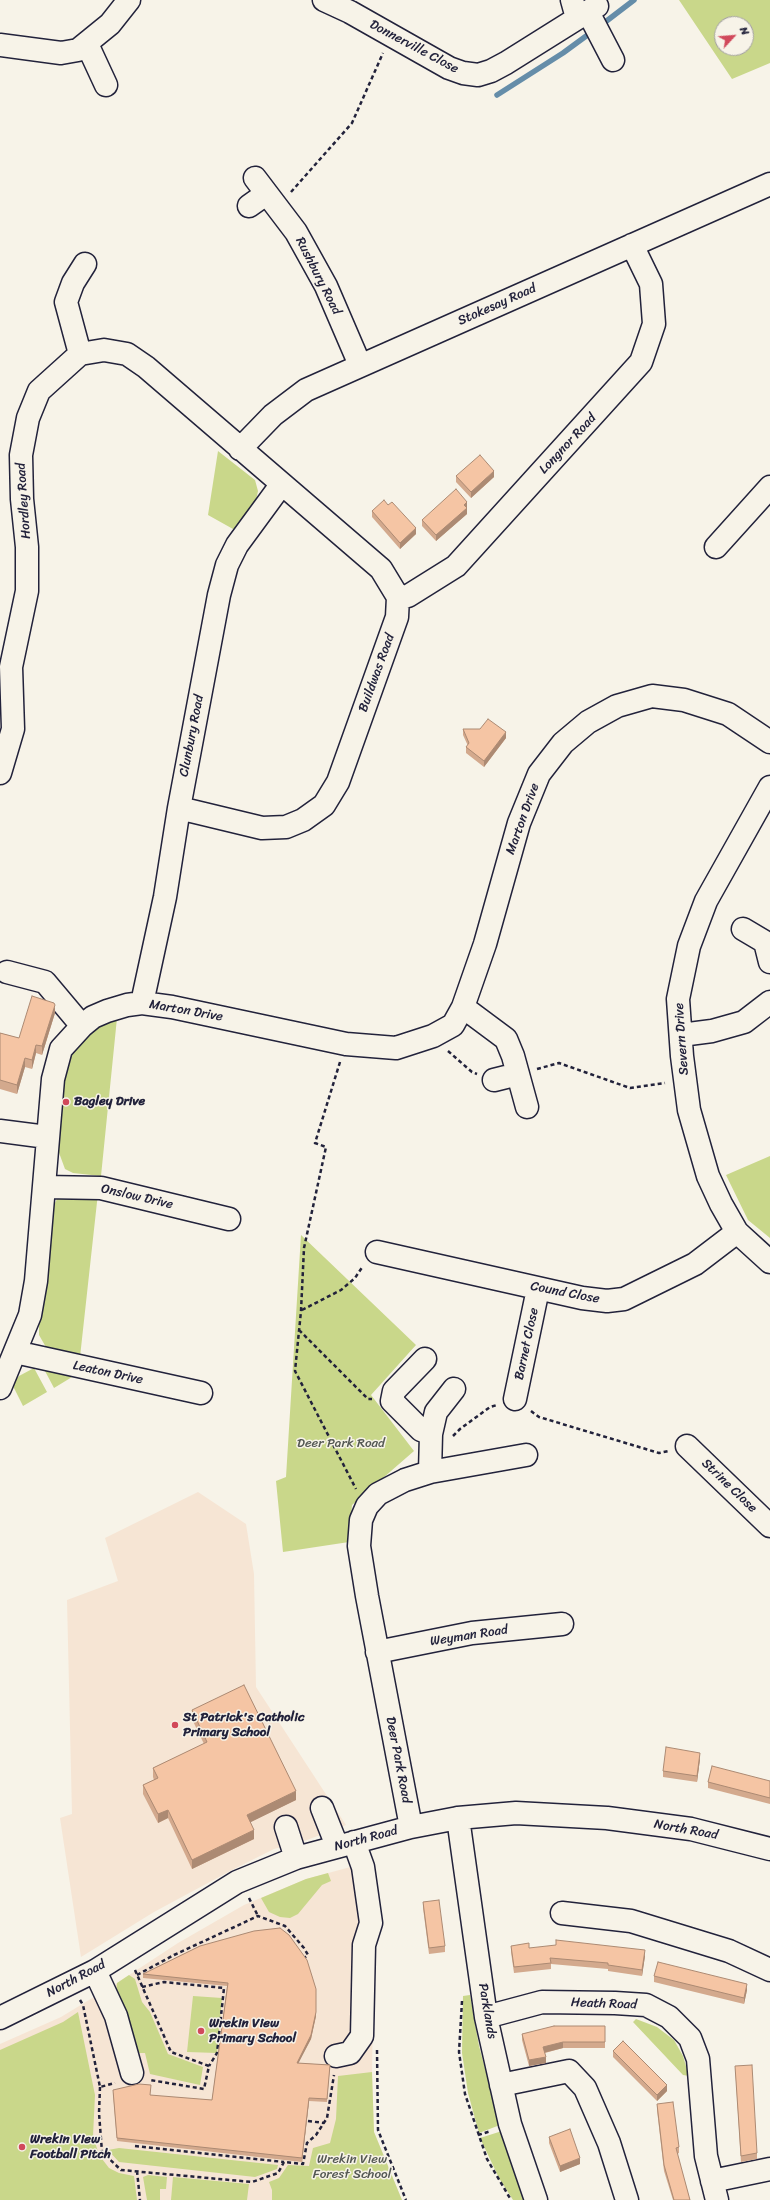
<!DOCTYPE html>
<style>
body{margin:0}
#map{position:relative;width:770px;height:2200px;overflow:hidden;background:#f7f3e8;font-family:Sriracha,sans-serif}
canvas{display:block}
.north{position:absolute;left:714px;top:16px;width:40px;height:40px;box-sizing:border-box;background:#f7f3e8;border:1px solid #a29fa3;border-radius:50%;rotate:64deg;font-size:11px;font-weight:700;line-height:16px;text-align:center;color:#22223b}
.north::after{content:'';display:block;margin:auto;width:14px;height:18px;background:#d1495b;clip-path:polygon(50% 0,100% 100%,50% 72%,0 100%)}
</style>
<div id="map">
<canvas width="770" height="2200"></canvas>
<div class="north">N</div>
</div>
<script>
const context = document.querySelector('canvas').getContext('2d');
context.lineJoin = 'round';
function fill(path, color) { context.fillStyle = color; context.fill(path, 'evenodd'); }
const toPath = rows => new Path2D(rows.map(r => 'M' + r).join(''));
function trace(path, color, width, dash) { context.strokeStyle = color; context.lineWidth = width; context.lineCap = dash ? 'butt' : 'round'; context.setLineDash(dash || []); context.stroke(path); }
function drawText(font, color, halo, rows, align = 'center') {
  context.font = font + ' Sriracha,sans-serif'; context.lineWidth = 3; context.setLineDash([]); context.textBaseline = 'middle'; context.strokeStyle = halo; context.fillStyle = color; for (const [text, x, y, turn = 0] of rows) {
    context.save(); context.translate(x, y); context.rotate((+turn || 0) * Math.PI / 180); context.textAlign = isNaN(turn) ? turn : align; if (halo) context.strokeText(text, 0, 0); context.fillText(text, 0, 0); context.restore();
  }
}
fill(toPath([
 [198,1492,246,1524,254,1574,256,1687,346,1825,307,1840,274,1849,232,1870,154,1912,81,1957,60,1818,72,1814,67,1600,118,1581,105,1538],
 [369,1862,374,1951,372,2072,374,2132,402,2200,0,2200,0,2044,61,2017,117,1983,178,1943,244,1905,306,1879]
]), '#f6e5d4');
fill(toPath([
 [679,0,770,0,770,63,732,79],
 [722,24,746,24,746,48,722,48],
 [218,451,255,480,258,491,256,500,239,527,233,529,208,515],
 [117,1018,101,1176,73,1173,65,1169,58,1150,60,1079,68,1057,76,1045,101,1024],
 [770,1156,770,1238,748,1220,726,1175],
 [98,1193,80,1357,47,1349,39,1335,39,1323,47,1286,53,1207,57,1199,64,1194],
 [301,1235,416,1345,371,1395,414,1451,352,1505,349,1542,283,1552,276,1481,286,1477],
 [34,1368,47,1392,23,1406,12,1384,19,1376],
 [46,1368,77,1374,54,1388,45,1371],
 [328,1873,331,1881,322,1885,298,1914,290,1918,280,1917,269,1912,261,1898,306,1879],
 [129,1975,135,1979,142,2002,150,2012,168,2054,203,2067,200,2085,150,2074,145,2053,133,2053,116,1994,117,1983],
 [470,1995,479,2046,500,2125,479,2133,468,2093,462,2053,463,1996],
 [193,1996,222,1998,217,2053,187,2052],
 [78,2012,95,2095,93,2136,99,2155,109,2168,119,2173,134,2176,137,2200,0,2200,0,2050,63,2022],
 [636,2019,657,2027,674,2040,683,2056,689,2076,683,2075,633,2022],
 [372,2072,374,2132,402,2200,272,2200,272,2190,269,2182,279,2178,288,2165,309,2166,313,2148,330,2143,336,2119,338,2076],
 [502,2131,516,2176,525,2200,513,2200,499,2178,480,2138],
 [119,2148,278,2165,277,2169,255,2177,119,2162,108,2150],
 [148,2175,167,2177,166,2189,160,2189,160,2200,147,2200,143,2177],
 [173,2177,249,2184,247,2200,171,2200]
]), '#c9d78a');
trace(toPath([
 [600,26,634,0],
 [497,95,563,53,593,31]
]), '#658da9', 5.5);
const minor = toPath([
 [324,0,350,12,449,68,463,73,478,75,491,71,506,63,597,6],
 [572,0,577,18],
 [588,12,613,60],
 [87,44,106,85],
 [0,45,61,53,78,50,110,24,129,0],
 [255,178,296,232,326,286,360,365],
 [249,206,266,194],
 [80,354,66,302,73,283,85,264],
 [240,449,273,415,306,390,770,184],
 [716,547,770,487],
 [398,597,408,596,456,566,641,362,654,324,651,284,632,245],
 [0,773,13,729,11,667,27,591,27,547,22,499,21,455,28,418,39,391,80,354,104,350,127,354,146,367,381,569,398,597,397,617,338,782,324,805,303,820,286,827,262,828,179,808],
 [770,787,706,901,689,946,678,999,682,1056,689,1110,708,1176,721,1204,737,1232,770,1262],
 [743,929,765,942,770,962],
 [7,972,45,982,82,1026],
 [142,1003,165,897,179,808,219,595,227,565,237,545,281,485],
 [463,1007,506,1039,513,1056,527,1107],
 [681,1035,712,1031,744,1022,770,1002],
 [494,1080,518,1074],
 [0,1131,47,1137],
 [45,1187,101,1188,229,1219],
 [377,1252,582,1298,607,1301,624,1299,695,1264,737,1232],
 [15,1352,201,1393],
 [425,1359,394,1391,392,1401,421,1430,431,1434],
 [0,1388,30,1315,36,1281,53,1079,61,1049,82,1026,93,1017,107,1011,127,1005,142,1003,172,1007,346,1044,396,1048,433,1036,453,1025,463,1007,485,944,519,823,539,774,563,743,588,722,617,706,652,696,684,700,728,714,770,742],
 [515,1399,538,1289],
 [687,1446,770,1526],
 [430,1472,431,1434,436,1412,454,1389],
 [377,1652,472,1633,562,1624],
 [322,1808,337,1846],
 [458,1818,486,2017,510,2124,536,2200],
 [286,1827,296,1858],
 [411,1827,367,1596,359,1546,361,1520,367,1506,378,1494,405,1480,430,1472,526,1455],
 [562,1913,631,1921,729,1951,770,1970],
 [95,1971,116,2016,132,2073],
 [486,2017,542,2002,615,2003,646,2005,669,2017,690,2038,698,2059,706,2156,717,2200],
 [0,2018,95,1971,237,1882,296,1858,411,1827,458,1818,516,1813,607,1818,691,1829,770,1849],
 [336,2056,350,2053,362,2036,364,1945,371,1923,363,1867,354,1842],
 [501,2085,569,2071,585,2088,609,2143,627,2200],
 [712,2181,770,2169]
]);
trace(minor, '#22223b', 25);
trace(toPath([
 [291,192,352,123,383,53],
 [448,1051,472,1072,477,1074],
 [340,1062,315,1143,326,1147,304,1248,301,1311,295,1371,356,1489],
 [537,1069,559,1063,630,1088,665,1083],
 [302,1310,341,1290,355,1278,363,1266],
 [299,1330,368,1399,372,1399],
 [531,1411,539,1417,659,1453,669,1451],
 [453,1436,460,1429,490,1407,497,1405],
 [249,1898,258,1916],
 [135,1970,171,2052,209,2066,204,2089,150,2080],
 [137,1975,174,1955,258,1916,285,1926,304,1948,308,1955,304,1958],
 [142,1987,164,1982,224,1988,217,2053,209,2066],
 [80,2000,83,2005,100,2087,115,2083],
 [462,2001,459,2052,465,2094,487,2159,511,2200],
 [377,2050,378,2130,406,2200],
 [100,2087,99,2113,102,2152,121,2170,252,2182,278,2173,284,2162,303,2164,307,2143,316,2135,327,2118,334,2075],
 [308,2121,324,2123],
 [478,2135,491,2131],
 [135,2146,284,2162],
 [137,2171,140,2200]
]), '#22223b', 2.5, [4, 3]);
trace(minor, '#f7f3e8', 22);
fill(toPath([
 [456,476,494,477,471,498,456,482],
 [388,505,416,534,400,549,372,517,372,511],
 [467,508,467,514,436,541,422,526,422,520],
 [463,729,506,738,484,767,466,753,466,747,468,746,463,735],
 [55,1013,42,1055,36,1053,32,1069,25,1067,17,1094,0,1089,0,1033,19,1038],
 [192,1710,296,1800,250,1822,254,1839,192,1869,168,1818,158,1823,143,1794,143,1785,154,1780,153,1777,153,1768,204,1744,192,1719],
 [700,1759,697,1782,663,1777,663,1771],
 [770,1781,770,1804,708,1788,708,1782],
 [423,1902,445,1946,445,1952,429,1954,423,1908],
 [200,1946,316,2016,311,2039,298,2063,330,2065,327,2102,309,2101,302,2162,117,2141,113,2093,212,2100,227,1986,143,1978,143,1974],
 [511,1946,529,1948,645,1956,642,1976,608,1971,608,1969,551,1964,551,1969,514,1973,511,1952],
 [654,1976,747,1990,744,2004,654,1982],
 [605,2026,605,2048,563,2048,545,2053,546,2063,529,2066,522,2040,522,2034],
 [613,2051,667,2091,657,2101,613,2057],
 [735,2066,757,2153,757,2159,741,2162],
 [657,2104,679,2147,679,2153,677,2154,690,2200,673,2200,664,2171,657,2110],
 [549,2137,580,2164,560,2172,549,2143]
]), '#d3a98d');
fill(toPath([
 [494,471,494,477,471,498,471,492],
 [467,502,467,514,436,541,436,535],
 [416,528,416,534,400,549,400,543],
 [506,732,506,738,484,767,484,761],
 [55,1005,55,1013,42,1055,42,1046],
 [36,1045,36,1053,32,1069,32,1060],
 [25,1058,25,1067,17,1094,17,1085],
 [700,1753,700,1759,697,1782,697,1776],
 [296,1791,296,1800,247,1824,247,1815],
 [168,1810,168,1818,158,1823,158,1814],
 [254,1830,254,1839,192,1869,192,1860],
 [645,1950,645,1956,642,1976,642,1970],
 [747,1984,747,1990,744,2004,744,1998],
 [316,2012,316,2016,311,2039,297,2066,297,2063],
 [563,2042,563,2048,543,2053,543,2047],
 [546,2057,546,2063,529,2066,529,2060],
 [667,2085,667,2091,657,2101,657,2095],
 [309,2098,309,2101,302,2162,302,2158],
 [580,2158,580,2164,560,2172,560,2166]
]), '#ac8a73');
const building = toPath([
 [480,455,494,471,471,492,456,476,480,455],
 [456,489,467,502,464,505,467,508,436,535,422,520,456,489],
 [384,500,388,505,392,502,416,528,400,543,372,511,384,500],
 [488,719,506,732,484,761,466,747,469,743,463,729,480,729,488,719],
 [32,996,54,1003,55,1005,42,1046,36,1045,32,1060,25,1058,17,1085,0,1080,0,1033,19,1038,32,996],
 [244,1685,296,1791,247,1815,254,1830,192,1860,168,1810,158,1814,143,1785,158,1778,153,1768,207,1742,192,1710,244,1685],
 [666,1747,700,1753,697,1776,663,1771,666,1747],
 [712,1766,770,1781,770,1798,708,1782,712,1766],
 [439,1900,445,1946,429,1948,423,1902,439,1900],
 [280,1928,289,1935,307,1960,316,1989,316,2012,311,2035,297,2063,330,2065,327,2099,309,2098,302,2158,117,2138,113,2090,139,2084,151,2085,150,2095,212,2100,228,1983,143,1974,200,1946,254,1931,280,1928],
 [556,1940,645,1950,642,1970,608,1965,608,1963,550,1958,551,1963,514,1967,511,1946,529,1943,529,1948,556,1945,556,1940],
 [658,1962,747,1984,744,1998,654,1976,658,1962],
 [554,2026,605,2026,605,2042,563,2042,543,2047,546,2057,529,2060,522,2034,554,2026],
 [623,2041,667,2085,657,2095,613,2051,623,2041],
 [752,2065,757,2153,741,2156,735,2066,752,2065],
 [673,2102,679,2147,676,2148,690,2200,674,2200,664,2165,657,2104,673,2102],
 [570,2129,580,2158,560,2166,549,2137,570,2129]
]);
fill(building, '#f5c5a4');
trace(building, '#ac8a73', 1);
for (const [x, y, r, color] of [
 [66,1102,4,"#d1495b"],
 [175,1725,4,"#d1495b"],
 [201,2031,4,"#d1495b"],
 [22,2147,4,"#d1495b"]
]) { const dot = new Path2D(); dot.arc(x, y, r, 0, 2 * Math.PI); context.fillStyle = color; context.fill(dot); trace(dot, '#f7f3e8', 1.5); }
drawText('13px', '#22223b', '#f7f3e8', [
 ["Donnerville Close",414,47,28],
 ["Rushbury Road",318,276,63],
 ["Stokesay Road",497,305,-24],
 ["Longnor Road",568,444,-47],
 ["Hordley Road",24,501,-94],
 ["Buildwas Road",377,673,-70],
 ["Clunbury Road",192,736,-79],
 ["Marton Drive",523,819,-70],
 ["Marton Drive",186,1011,10],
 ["Severn Drive",682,1039,-94],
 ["Onslow Drive",137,1197,13],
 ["Cound Close",565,1293,11],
 ["Barnet Close",527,1344,-78],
 ["Leaton Drive",108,1373,12],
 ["Strine Close",729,1486,44],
 ["Weyman Road",469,1636,-9],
 ["Deer Park Road",398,1760,79],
 ["North Road",686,1830,10],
 ["North Road",366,1839,-15],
 ["North Road",76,1979,-28],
 ["Heath Road",604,2004,2],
 ["Parklands",487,2011,80]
]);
drawText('bold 13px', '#22223b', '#f7f3e8', [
 ["Bagley Drive",74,1102],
 ["St Patrick's Catholic",183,1718],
 ["Primary School",183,1733],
 ["Wrekin View",209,2024],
 ["Primary School",209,2039],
 ["Wrekin View",30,2140],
 ["Football Pitch",30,2155]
], 'left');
drawText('13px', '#545853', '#f7f3e8', [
 ["Deer Park Road",341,1444],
 ["Wrekin View",352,2160],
 ["Forest School",352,2175]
]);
</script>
